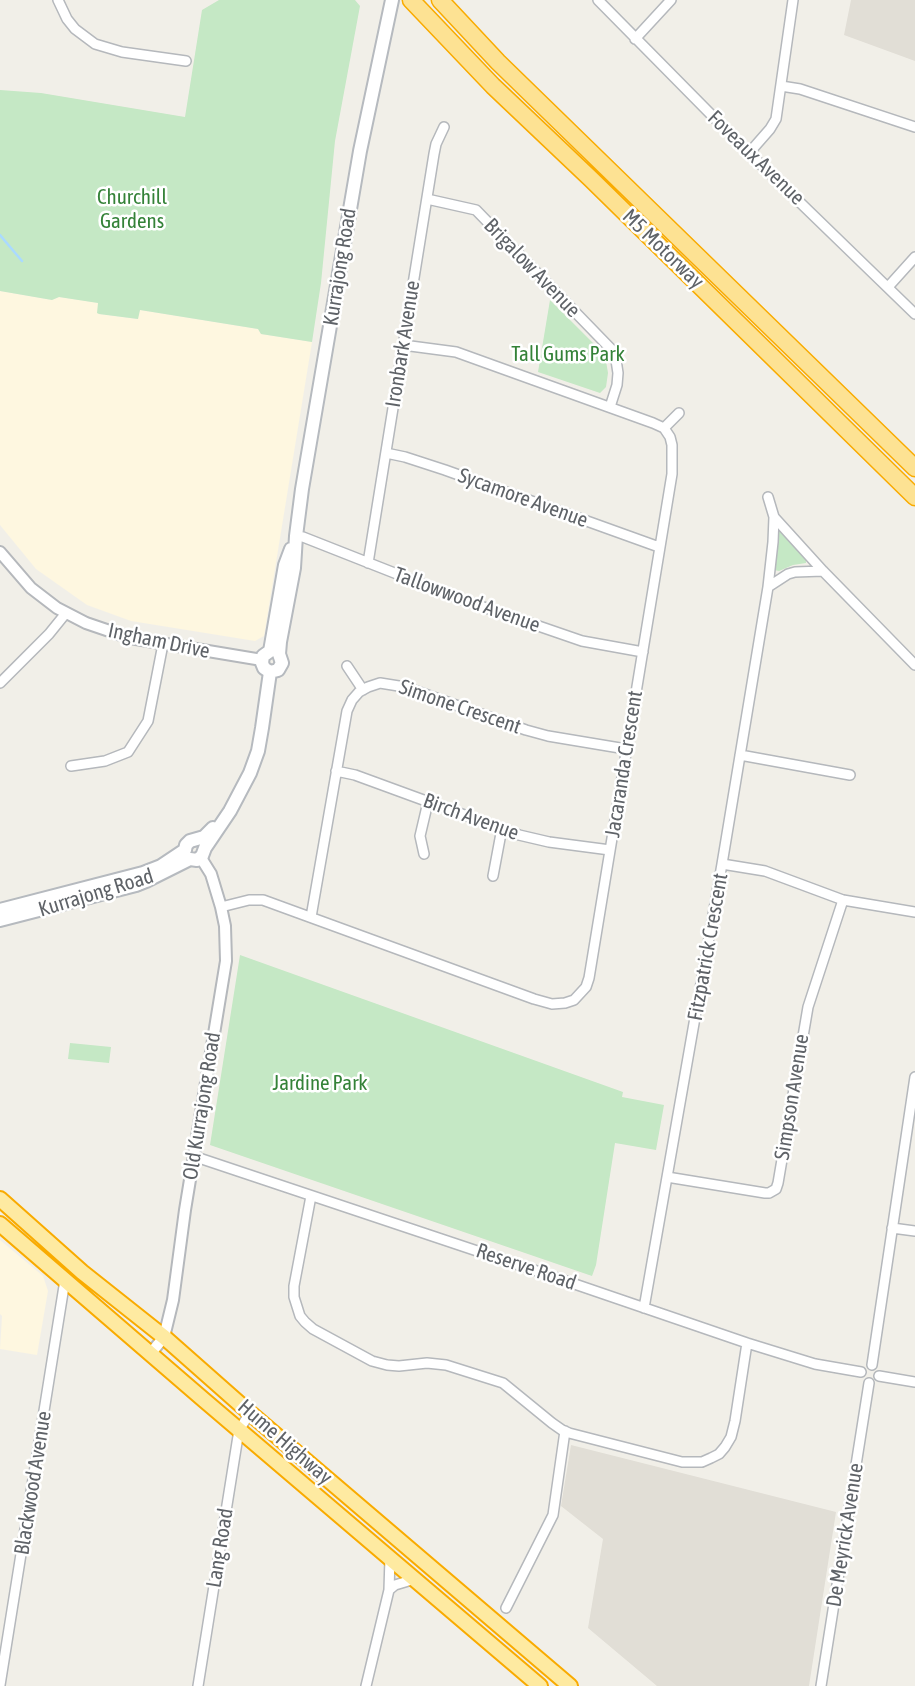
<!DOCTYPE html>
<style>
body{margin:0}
canvas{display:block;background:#f1efe8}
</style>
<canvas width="915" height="1686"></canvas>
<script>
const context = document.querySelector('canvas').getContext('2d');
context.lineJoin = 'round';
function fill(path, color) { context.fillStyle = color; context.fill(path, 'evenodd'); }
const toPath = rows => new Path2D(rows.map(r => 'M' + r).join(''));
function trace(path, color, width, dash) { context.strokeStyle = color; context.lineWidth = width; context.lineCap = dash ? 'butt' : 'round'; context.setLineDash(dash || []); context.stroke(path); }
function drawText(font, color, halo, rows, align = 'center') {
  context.font = font + ' "Asap Condensed",sans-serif'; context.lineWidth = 5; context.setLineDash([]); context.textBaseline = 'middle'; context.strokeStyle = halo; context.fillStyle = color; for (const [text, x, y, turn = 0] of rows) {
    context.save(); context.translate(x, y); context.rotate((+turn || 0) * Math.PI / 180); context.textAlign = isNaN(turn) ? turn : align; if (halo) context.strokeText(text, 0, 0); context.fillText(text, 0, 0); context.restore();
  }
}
fill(toPath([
 [0,291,52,300,59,297,99,303,99,314,137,319,140,310,258,329,261,334,312,342,264,636,255,641,131,621,87,605,36,569,0,525],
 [0,1240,43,1276,48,1291,37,1355,0,1349,2,1316,0,1314]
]), '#fef7e0');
fill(toPath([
 [851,0,915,0,915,61,844,35],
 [571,1445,836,1512,809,1686,657,1686,588,1628,603,1539,561,1506]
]), '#e1ded6');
fill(toPath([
 [219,0,355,0,360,6,335,141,321,283,312,342,261,334,258,329,140,310,138,319,99,314,97,313,98,303,59,297,52,300,0,291,0,90,41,93,185,117,202,10],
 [550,300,600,350,606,361,608,373,606,387,600,393,538,372],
 [780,530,783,530,792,544,806,558,806,563,793,565,779,571,774,570,773,568,777,532],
 [240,955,623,1092,622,1097,664,1105,656,1150,615,1143,596,1265,592,1276,210,1145],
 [70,1043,111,1047,109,1063,68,1059]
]), '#c5e8c5');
trace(toPath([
 [0,235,22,261]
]), '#aadaff', 2.5);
const minor = toPath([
 [58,0,67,19,75,29,95,44,122,52,186,61],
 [598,0,749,153,915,314],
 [635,39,671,0],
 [781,86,800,89,915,127],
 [749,153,770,129,776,119,793,0],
 [427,199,476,210,612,350,616,360,618,373,617,385,610,407],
 [888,287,915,257],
 [664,428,679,413],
 [386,453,405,457,445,470,659,547],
 [768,497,774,517,823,571,915,665],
 [296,536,303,537,463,600,582,641,643,652],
 [368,563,434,154,436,144,444,127],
 [768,587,773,542,774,517],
 [347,666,363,690],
 [0,683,49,634,66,613],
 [740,755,850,775],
 [71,766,105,761,128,752,148,721,163,644],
 [336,771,355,775,519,835,549,842,610,850],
 [424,854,420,836,428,802],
 [722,864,765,871,843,900,915,912],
 [493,876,502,828],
 [221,907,249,900,263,900,534,999,552,1004,565,1003,574,1000,586,987,589,978,672,474,672,445,670,437,664,428,653,423,456,352,403,345],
 [311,917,347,711,352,700,359,692,368,687,380,683,405,687,526,730,548,736,626,749],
 [193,1156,522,1266,747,1343,815,1364,861,1372],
 [667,1177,765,1193,769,1193,776,1189,778,1183,808,1007,843,900],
 [311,1196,294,1286,294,1297,300,1316,305,1322,313,1329,372,1361,387,1365,399,1366,427,1363,446,1365,503,1383,552,1423,562,1430,569,1433,682,1462,702,1462,711,1458,719,1454,725,1447,731,1437,735,1421,747,1343],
 [892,1228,915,1231],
 [644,1308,722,864,768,587,788,574,795,572,823,571],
 [872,1365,915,1077],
 [879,1376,915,1382],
 [389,1590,395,1585,415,1579],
 [506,1608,553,1515,565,1431],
 [0,1685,65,1280],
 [198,1686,239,1430,250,1413],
 [366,1686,389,1590,390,1558],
 [821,1686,869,1383]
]);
const tertiary = toPath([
 [0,552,31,588,57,608,86,623,130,638,262,660],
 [151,1353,164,1337,173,1300,185,1210,226,961,225,926,221,907,211,874,201,858]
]);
const secondary = toPath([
 [270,651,285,565,291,549],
 [270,651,263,656,262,663,264,668,270,672],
 [270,672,278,670,282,663,279,654,280,642,294,568,296,536,302,489,360,151,392,0],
 [0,910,143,873,161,866,185,850,186,845,190,841,204,837,213,828],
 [0,920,136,885,146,881,190,859,197,860,202,856,205,848,230,811,250,773,258,751,262,728,270,672]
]);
const trunk = toPath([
 [0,1199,82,1272,164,1337,250,1413,570,1686],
 [0,1224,204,1400,540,1686]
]);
const motorway = toPath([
 [411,0,493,86,591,179,915,497],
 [440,0,498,62,915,468]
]);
trace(minor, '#b5b8bc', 12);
trace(tertiary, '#b5b8bc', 14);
trace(secondary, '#b6babf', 16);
trace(trunk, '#f9ab00', 18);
trace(motorway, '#f9ab00', 19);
trace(minor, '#fff', 9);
trace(tertiary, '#fff', 10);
trace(secondary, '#fff', 12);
trace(trunk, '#feeaa1', 14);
trace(motorway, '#fde293', 16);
drawText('21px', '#5f6368', '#fff', [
 ["Foveaux Avenue",756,158,44],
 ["M5 Motorway",663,249,44],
 ["Kurrajong Road",340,267,-81],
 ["Brigalow Avenue",532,268,46],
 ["Ironbark Avenue",403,344,-81],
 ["Sycamore Avenue",523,498,20],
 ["Tallowwood Avenue",467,600,20],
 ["Ingham Drive",159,641,12],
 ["Simone Crescent",460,707,19],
 ["Jacaranda Crescent",624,764,-81],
 ["Birch Avenue",471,817,20],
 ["Kurrajong Road",96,893,-17],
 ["Fitzpatrick Crescent",708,947,-80],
 ["Simpson Avenue",792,1097,-81],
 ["Old Kurrajong Road",202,1106,-81],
 ["Reserve Road",526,1267,19],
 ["Hume Highway",285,1442,41],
 ["Blackwood Avenue",33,1483,-81],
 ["De Meyrick Avenue",845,1535,-81],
 ["Lang Road",220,1548,-81]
]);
drawText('21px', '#348238', '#fff', [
 ["Churchill",132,197],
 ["Gardens",132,221],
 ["Tall Gums Park",568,354],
 ["Jardine Park",320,1083]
]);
</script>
